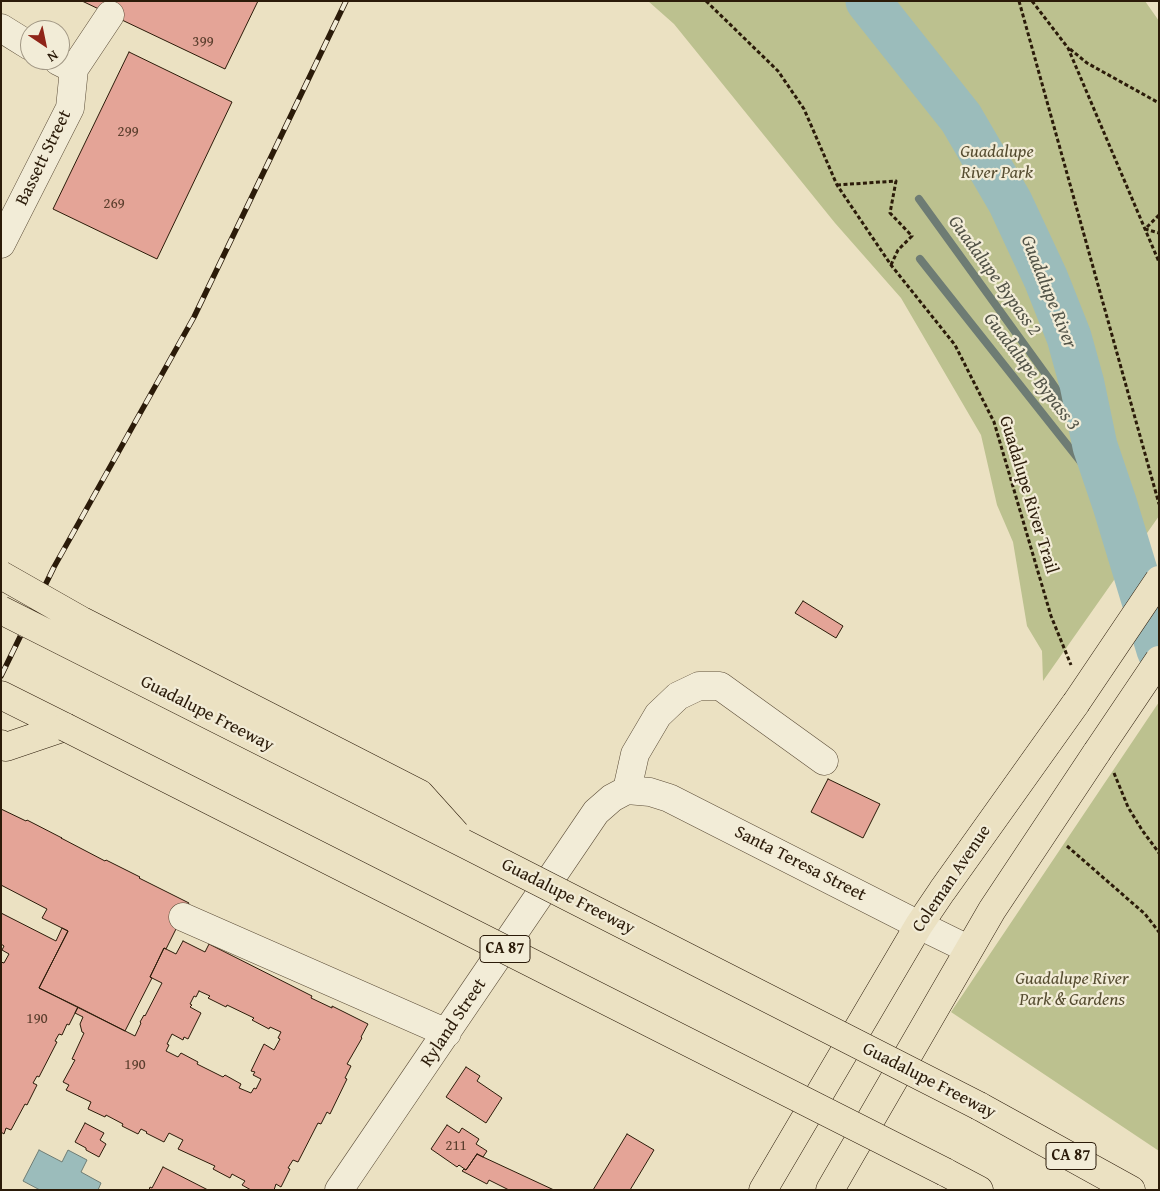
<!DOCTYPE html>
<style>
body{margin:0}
#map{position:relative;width:1160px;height:1191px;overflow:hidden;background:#ebe1c2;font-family:"Gentium Book Plus",serif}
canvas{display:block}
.frame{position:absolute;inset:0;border:2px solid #2b1b09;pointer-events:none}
.north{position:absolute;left:20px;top:20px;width:50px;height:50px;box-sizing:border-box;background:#f2ecd7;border:1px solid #a29885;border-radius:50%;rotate:146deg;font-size:14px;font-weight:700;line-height:20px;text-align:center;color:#2b1b09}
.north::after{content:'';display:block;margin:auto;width:18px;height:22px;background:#8f2418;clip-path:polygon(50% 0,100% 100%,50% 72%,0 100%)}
</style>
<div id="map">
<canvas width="1160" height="1191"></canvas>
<div class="frame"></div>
<div class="north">N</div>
</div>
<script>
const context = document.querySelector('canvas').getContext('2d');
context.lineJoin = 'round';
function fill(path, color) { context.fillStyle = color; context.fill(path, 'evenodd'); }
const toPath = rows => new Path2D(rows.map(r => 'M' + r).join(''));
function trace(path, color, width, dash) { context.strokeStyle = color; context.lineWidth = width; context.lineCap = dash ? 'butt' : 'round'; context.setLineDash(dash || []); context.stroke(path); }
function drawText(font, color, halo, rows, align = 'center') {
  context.font = font + ' "Gentium Book Plus",serif'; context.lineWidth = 4.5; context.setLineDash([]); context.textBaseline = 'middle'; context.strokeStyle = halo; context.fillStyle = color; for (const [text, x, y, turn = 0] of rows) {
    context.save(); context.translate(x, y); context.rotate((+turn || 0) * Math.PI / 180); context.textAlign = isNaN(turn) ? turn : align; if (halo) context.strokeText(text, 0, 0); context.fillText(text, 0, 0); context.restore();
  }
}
fill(toPath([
 [648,1,1145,1,1159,21,1159,516,1043,681,1042,651,1027,626,1013,542,997,505,981,435,901,298,835,223,674,24],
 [1159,702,1159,1151,951,1012]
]), '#bcc18f');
const water = toPath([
 [39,1150,62,1162,68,1150,87,1160,81,1172,101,1183,98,1190,40,1190,23,1181,39,1150]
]);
fill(water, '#9bbcbb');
trace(water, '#6e7c74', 1);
trace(toPath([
 [919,199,1050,380,1095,446],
 [920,259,1115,505]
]), '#6e7c74', 8);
trace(toPath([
 [868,1,961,118,1010,202,1046,279,1069,337,1082,384,1095,446,1115,505,1159,650]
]), '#9bbcbb', 45);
const building = toPath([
 [82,1,258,1,225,69,82,1],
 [129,52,232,102,157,259,53,209,129,52],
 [803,601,843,626,836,638,795,613,803,601],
 [828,779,880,804,863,838,811,812,828,779],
 [1,809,26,821,27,820,62,838,61,838,105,861,106,860,140,877,139,878,189,903,166,949,164,948,150,977,152,978,125,1031,39,988,68,931,42,918,47,909,1,885,1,809],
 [1,913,56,941,62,928,68,931,39,988,78,1007,69,1025,67,1024,62,1035,59,1034,55,1041,57,1042,39,1077,37,1076,33,1083,37,1085,27,1105,25,1104,11,1130,6,1128,4,1134,1,1132,1,962,4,963,9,954,2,950,4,946,1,944,1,913],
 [183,941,205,952,209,944,312,996,311,998,332,1008,332,1006,368,1024,361,1037,362,1038,347,1064,351,1066,345,1078,347,1079,330,1114,327,1112,321,1124,318,1123,298,1162,293,1160,288,1168,290,1169,281,1187,276,1184,274,1190,251,1190,242,1185,245,1181,232,1174,230,1178,213,1169,215,1166,178,1149,183,1140,169,1133,164,1142,146,1133,147,1132,141,1129,138,1134,122,1126,123,1124,106,1115,105,1117,88,1109,91,1102,66,1090,69,1085,63,1082,75,1060,72,1059,84,1033,82,1032,80,1024,83,1017,75,1013,78,1007,135,1036,141,1023,140,1022,144,1015,145,1016,162,983,150,977,164,948,176,954,183,941],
 [199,991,210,996,208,998,226,1007,227,1005,254,1018,252,1020,269,1029,270,1027,281,1032,278,1038,280,1039,274,1050,264,1044,251,1071,255,1072,253,1075,261,1079,256,1089,254,1088,251,1093,239,1088,241,1084,225,1075,223,1077,197,1064,198,1062,181,1053,178,1057,166,1051,169,1045,167,1044,172,1034,183,1040,184,1037,188,1039,201,1013,190,1007,192,1005,190,1004,194,996,196,997,199,991],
 [466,1067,480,1076,477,1081,502,1098,486,1123,446,1097,466,1067],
 [85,1123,104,1133,100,1140,106,1144,99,1157,86,1150,86,1148,75,1142,85,1123],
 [447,1125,459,1133,462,1128,479,1139,476,1144,487,1151,483,1157,477,1154,466,1170,459,1165,457,1167,431,1149,447,1125],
 [627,1134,654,1150,630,1190,593,1190,627,1134],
 [477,1154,483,1157,554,1190,509,1190,489,1180,487,1184,462,1171,464,1169,466,1170,477,1154],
 [163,1167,208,1190,149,1190,150,1187,152,1188,163,1167]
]);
fill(building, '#e4a497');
trace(building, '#2b1b09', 1);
const minor = toPath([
 [1,28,30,46],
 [58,61,74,69,110,15],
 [1,244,70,108,74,69],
 [627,790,635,754,658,715,678,696,699,686,720,686,824,761],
 [183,917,447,1033],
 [339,1190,596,812,612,798,627,790,650,792,669,798,919,925,968,949]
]);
const major = toPath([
 [763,1190,919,925,942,891,1076,703],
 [830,1190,992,910,1097,752]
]);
const highway = toPath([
 [1,695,65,727],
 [1,744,6,747,65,727],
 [979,1106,1131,1190],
 [945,1172,979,1190]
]);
trace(minor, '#5b4c37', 29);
trace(major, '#2b1b09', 29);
trace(highway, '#2b1b09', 29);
trace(toPath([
 [706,1,778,71,804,109,837,185,891,265,955,345,994,422,1051,616,1071,665],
 [1019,1,1159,504],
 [1032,1,1068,48,1159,262],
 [1070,49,1087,63,1159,103],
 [837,185,896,181,890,213,912,236,898,250,891,265],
 [1159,215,1145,229,1159,233],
 [1114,773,1128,807,1142,830,1159,853],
 [1067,846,1145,914,1159,932]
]), '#2b1b09', 3, [4, 2.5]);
trace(minor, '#f2ecd7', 28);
trace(major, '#ebe1c2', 28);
trace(highway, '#ebe1c2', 28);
const rail = toPath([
 [1,676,54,567,194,317,346,1]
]);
trace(rail, '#2b1b09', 5.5);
trace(rail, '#f2ecd7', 4, [11]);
const majorBridge = toPath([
 [1076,703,1159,580],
 [1097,752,1159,660]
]);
const highwayBridge = toPath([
 [1,575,82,621,420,794,456,834],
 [1,610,465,844,979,1106],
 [65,727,945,1172]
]);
trace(majorBridge, '#2b1b09', 29, []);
trace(highwayBridge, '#2b1b09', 29, []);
trace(majorBridge, '#ebe1c2', 28);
trace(highwayBridge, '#ebe1c2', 28);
drawText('15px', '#593d2c', null, [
 ["399",203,42],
 ["299",128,132],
 ["269",114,204],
 ["190",37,1019],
 ["190",135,1065],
 ["211",456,1146]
]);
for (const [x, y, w] of [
 [505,949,50],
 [1071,1156,50]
]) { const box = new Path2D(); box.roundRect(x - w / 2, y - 13.5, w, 27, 4); context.fillStyle = '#f2ecd7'; context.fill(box); trace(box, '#2b1b09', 1); }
drawText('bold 16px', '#2b1b09', null, [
 ["CA 87",505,949],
 ["CA 87",1071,1156]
]);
drawText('italic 18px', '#564d31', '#f2ecd7', [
 ["Guadalupe",997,152],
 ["River Park",997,173],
 ["Guadalupe River",1072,979],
 ["Park & Gardens",1072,1000]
]);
drawText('18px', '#2b1b09', '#f2ecd7', [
 ["Bassett Street",44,158,-64],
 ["Guadalupe River Trail",1028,495,73],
 ["Guadalupe Freeway",207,714,27],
 ["Santa Teresa Street",800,864,27],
 ["Coleman Avenue",952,879,-56],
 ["Guadalupe Freeway",568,897,27],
 ["Ryland Street",454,1023,-56],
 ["Guadalupe Freeway",929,1081,27]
]);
drawText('italic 19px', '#525347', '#f2ecd7', [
 ["Guadalupe Bypass 2",994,276,54],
 ["Guadalupe River",1048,292,68],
 ["Guadalupe Bypass 3",1031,372,52]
]);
</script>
